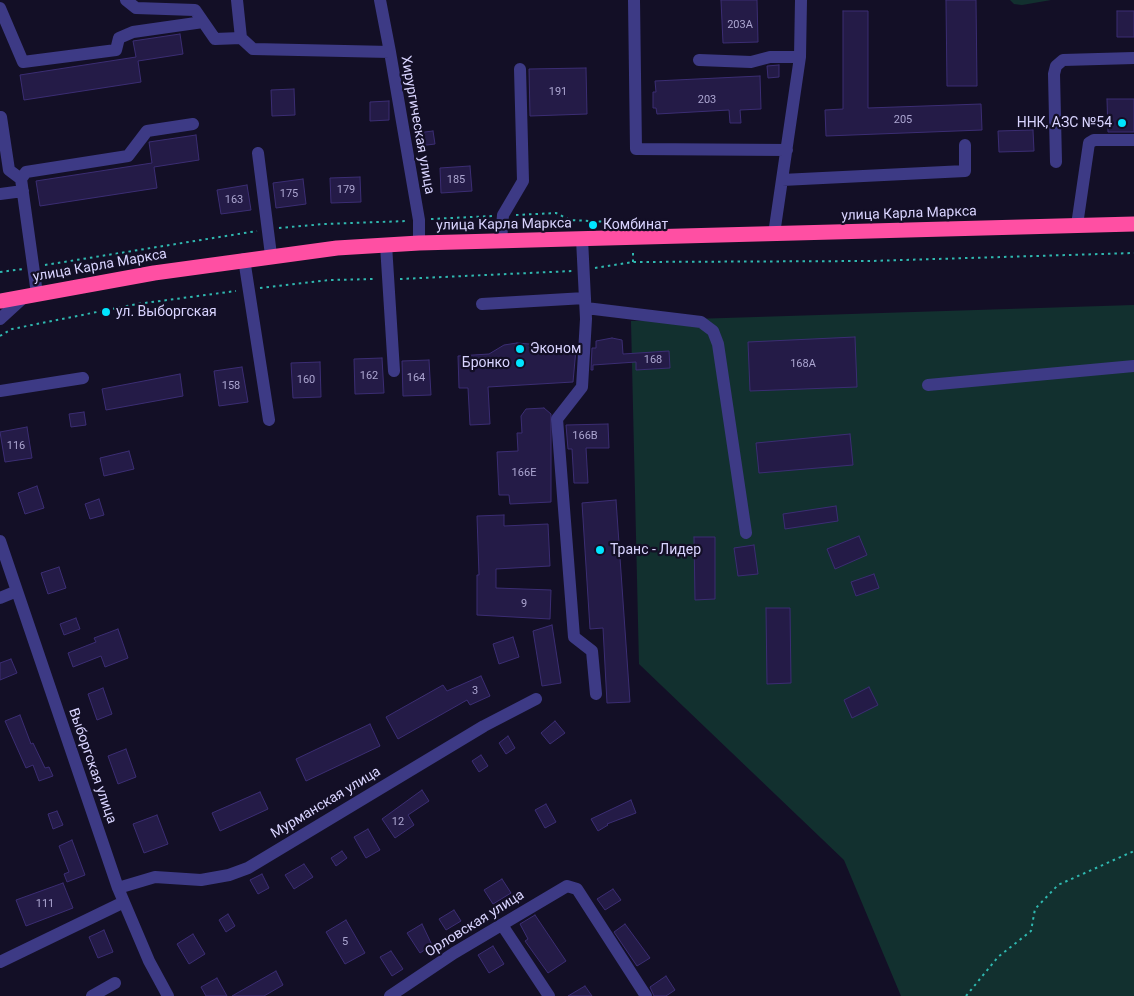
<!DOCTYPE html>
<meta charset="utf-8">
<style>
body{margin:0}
canvas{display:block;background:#130f26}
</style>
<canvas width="1134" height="996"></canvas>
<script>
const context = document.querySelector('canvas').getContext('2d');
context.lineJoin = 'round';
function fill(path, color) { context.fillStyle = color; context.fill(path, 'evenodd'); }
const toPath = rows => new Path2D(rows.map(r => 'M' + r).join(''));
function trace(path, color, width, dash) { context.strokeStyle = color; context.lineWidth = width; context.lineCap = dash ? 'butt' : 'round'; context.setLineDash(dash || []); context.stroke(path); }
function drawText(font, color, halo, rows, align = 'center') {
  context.font = font + ' Roboto,sans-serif'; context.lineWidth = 4.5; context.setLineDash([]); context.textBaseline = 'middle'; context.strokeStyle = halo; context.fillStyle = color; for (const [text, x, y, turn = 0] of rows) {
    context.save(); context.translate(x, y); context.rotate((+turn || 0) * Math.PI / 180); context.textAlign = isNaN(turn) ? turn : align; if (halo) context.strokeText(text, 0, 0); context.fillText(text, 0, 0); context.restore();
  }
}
fill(toPath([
 [1010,0,1051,0,1022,5,1014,4],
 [1134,305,1134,996,901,996,844,860,639,664,631,321]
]), '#12302f');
const building = toPath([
 [721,0,757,0,758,42,723,43,721,0],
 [946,0,976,0,977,86,947,86,946,0],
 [843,11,868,11,868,108,981,104,982,130,826,136,825,110,843,109,843,11],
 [1117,11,1134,11,1134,37,1117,37,1117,11],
 [180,34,183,54,138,61,141,82,24,100,20,75,136,57,133,41,180,34],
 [779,65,779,77,768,78,767,66,779,65],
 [586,68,587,114,530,116,529,69,586,68],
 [760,76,761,109,740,110,741,123,730,123,729,110,657,114,656,108,653,108,653,92,656,92,655,81,760,76],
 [294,89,295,115,272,116,271,90,294,89],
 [1107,99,1134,99,1134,132,1108,132,1107,99],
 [389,101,389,120,370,121,370,102,389,101],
 [1033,130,1034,151,999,152,998,131,1033,130],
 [433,131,435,144,419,146,417,133,433,131],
 [196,135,199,160,154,167,157,188,40,206,36,181,152,163,149,142,196,135],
 [470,166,472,191,441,193,440,168,470,166],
 [360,177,361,202,331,203,330,178,360,177],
 [303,179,306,204,276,208,273,183,303,179],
 [247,185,251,210,221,214,217,190,247,185],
 [855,337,857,387,750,391,748,342,855,337],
 [612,338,622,340,623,354,669,351,670,368,636,370,636,362,593,365,593,370,591,370,592,348,596,348,596,341,612,338],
 [517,343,541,345,549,350,576,349,573,382,488,387,490,424,470,425,468,388,459,388,458,356,489,354,504,345,517,343],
 [382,358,384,393,355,394,354,359,382,358],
 [429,360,431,395,403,396,402,361,429,360],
 [320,362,321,397,293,398,291,363,320,362],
 [242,367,248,402,219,406,214,371,242,367],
 [180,374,183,396,106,410,102,389,180,374],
 [544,408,551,414,551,502,510,504,509,495,499,495,497,452,518,451,517,433,522,433,521,416,526,409,544,408],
 [84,412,86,425,71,427,69,414,84,412],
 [608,424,609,448,586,448,588,483,574,483,572,449,568,449,566,425,608,424],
 [27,427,32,458,5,462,0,432,27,427],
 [850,434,853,465,759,473,756,443,850,434],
 [129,451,134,469,104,476,100,458,129,451],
 [37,486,44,508,25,514,18,493,37,486],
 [99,499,104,515,90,519,85,504,99,499],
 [616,500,630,702,607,703,603,628,590,629,582,503,616,500],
 [836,506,838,521,785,529,783,514,836,506],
 [504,515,504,526,548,524,550,566,496,569,496,588,551,590,550,619,477,615,477,575,479,575,477,516,504,515],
 [859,536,867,555,835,569,827,549,859,536],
 [694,537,715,537,715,599,695,600,694,537],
 [754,545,758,574,738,576,734,548,754,545],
 [59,567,66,588,48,594,41,573,59,567],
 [874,574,879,588,856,596,851,582,874,574],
 [766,608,790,608,791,683,767,684,766,608],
 [76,618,80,629,64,635,60,624,76,618],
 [552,625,561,683,542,686,533,631,552,625],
 [118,629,128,658,105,667,101,656,73,667,68,653,96,642,94,638,118,629],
 [513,637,519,657,499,664,493,644,513,637],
 [11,659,17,673,0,680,0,663,11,659],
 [481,676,490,696,470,705,467,700,398,739,386,717,443,685,447,691,481,676],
 [869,687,878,705,852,718,844,700,869,687],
 [103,688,112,714,97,720,88,694,103,688],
 [20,715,31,744,33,743,45,768,49,767,53,776,39,781,33,765,26,768,5,721,20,715],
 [555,721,565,733,550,744,541,733,555,721],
 [370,724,380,746,306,781,296,759,370,724],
 [508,736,515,748,506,754,499,743,508,736],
 [126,749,136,777,118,784,108,756,126,749],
 [481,755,488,766,479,772,472,761,481,755],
 [422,790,429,801,408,815,414,825,395,838,382,819,422,790],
 [260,792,268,809,220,831,212,813,260,792],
 [631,800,636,813,607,824,608,825,598,831,591,819,631,800],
 [546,804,556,822,545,828,535,810,546,804],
 [57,811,63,825,53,829,48,814,57,811],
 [157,815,168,844,144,853,133,824,157,815],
 [368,829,380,850,366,858,354,837,368,829],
 [72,840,85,875,67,882,64,874,69,872,59,846,72,840],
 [342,851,347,858,336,866,331,858,342,851],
 [304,864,313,877,294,889,285,875,304,864],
 [262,874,269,888,258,894,250,880,262,874],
 [502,879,511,893,493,904,484,890,502,879],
 [63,883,73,908,26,926,16,900,63,883],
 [613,889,621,900,605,910,597,899,613,889],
 [454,910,461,921,446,930,439,919,454,910],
 [228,914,235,926,226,932,219,920,228,914],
 [535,915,566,961,548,973,525,941,528,939,520,924,535,915],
 [346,920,365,953,345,964,326,932,346,920],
 [422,924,432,945,420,953,407,933,422,924],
 [625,924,650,958,637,966,614,932,625,924],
 [104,930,113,952,98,958,89,937,104,930],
 [193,934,205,954,189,964,177,944,193,934],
 [493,946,504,964,489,973,478,955,493,946],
 [391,951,403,969,392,976,380,957,391,951],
 [276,971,283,985,264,996,232,996,276,971],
 [666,976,675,990,666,996,654,996,650,987,666,976],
 [217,978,227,996,206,996,201,987,217,978],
 [585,986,592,996,568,996,585,986]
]);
fill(building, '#241b47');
trace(building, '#3b2d73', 1);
trace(toPath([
 [516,215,556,213,570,220,630,223],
 [431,219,492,216],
 [279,228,324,224,407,221],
 [633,262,633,249],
 [45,265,257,231],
 [595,268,633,262,870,261,1134,253],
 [0,272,23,269],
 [400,279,572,271],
 [260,288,330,280,375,279],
 [0,336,12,329,137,304,236,291],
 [966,996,998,957,1031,931,1035,909,1058,885,1134,851]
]), '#2fb8b0', 2, [2.5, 4]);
trace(toPath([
 [126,0,136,8,195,10,215,39,241,38],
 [237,0,241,38,253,49,390,52,419,220,419,243],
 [380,0,390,52],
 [634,0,636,149,787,150],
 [0,8,23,62,116,50,119,38,133,32,203,22],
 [699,60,751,62,770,57,800,57],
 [1,117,9,170,21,179,37,294],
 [258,153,271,255],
 [1056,162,1054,74,1056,66,1063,60,1134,58],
 [21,179,26,172,128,156,147,131,193,124],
 [782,180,965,171,965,145],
 [0,194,23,191],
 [1077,225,1089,143,1094,140,1134,140],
 [774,234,800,57,801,0],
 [582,239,586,319,582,387,557,419,574,637,592,651,596,694],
 [501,241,503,215,523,181,520,69],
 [386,245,394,371],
 [244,259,269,420],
 [482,304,585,298],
 [586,308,701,322,713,331,718,344,746,533],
 [0,319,24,297],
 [928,385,1134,366],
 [0,391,83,378],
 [0,541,118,888,149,961,168,996],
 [0,598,17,591],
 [118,888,155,877,201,880,229,875,248,868,484,726,536,699],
 [502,925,549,996],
 [0,962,124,902],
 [92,996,115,983],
 [390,996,454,953,567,886,577,889,646,996]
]), '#3d3a85', 12);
trace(toPath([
 [0,301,154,273,337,248,419,243,1134,224]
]), '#ff4fa3', 15);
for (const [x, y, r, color] of [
 [1122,123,5,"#00e5ff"],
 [593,225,5,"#00e5ff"],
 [106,312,5,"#00e5ff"],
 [520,349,5,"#00e5ff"],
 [520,363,5,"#00e5ff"],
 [600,550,5,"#00e5ff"]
]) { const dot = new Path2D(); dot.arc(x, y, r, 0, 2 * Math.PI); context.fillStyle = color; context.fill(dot); trace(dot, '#130f26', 2); }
drawText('11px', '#aca6d1', null, [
 ["203А",740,25],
 ["191",558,92],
 ["203",707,100],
 ["205",903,120],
 ["185",456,180],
 ["179",346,190],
 ["175",289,194],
 ["163",234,200],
 ["168",653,360],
 ["168А",803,364],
 ["162",369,376],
 ["164",416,378],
 ["160",306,380],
 ["158",231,386],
 ["166В",585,436],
 ["116",16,446],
 ["166Е",524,473],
 ["9",524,604],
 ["3",475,691],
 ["12",398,822],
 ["111",45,904],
 ["5",345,942]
]);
drawText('14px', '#d9d4ff', '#130f26', [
 ["ННК, АЗС №54",1112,123,"right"],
 ["Комбинат",603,225],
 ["ул. Выборгская",116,312],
 ["Эконом",530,349],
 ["Бронко",510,363,"right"],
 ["Транс - Лидер",610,550]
], 'left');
drawText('14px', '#d9d4ff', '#130f26', [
 ["Хирургическая улица",417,125,80],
 ["улица Карла Маркса",909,214,-2],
 ["улица Карла Маркса",504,225,-1],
 ["улица Карла Маркса",100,266,-10],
 ["Выборгская улица",92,766,71],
 ["Мурманская улица",326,803,-31],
 ["Орловская улица",475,924,-32]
]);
</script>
